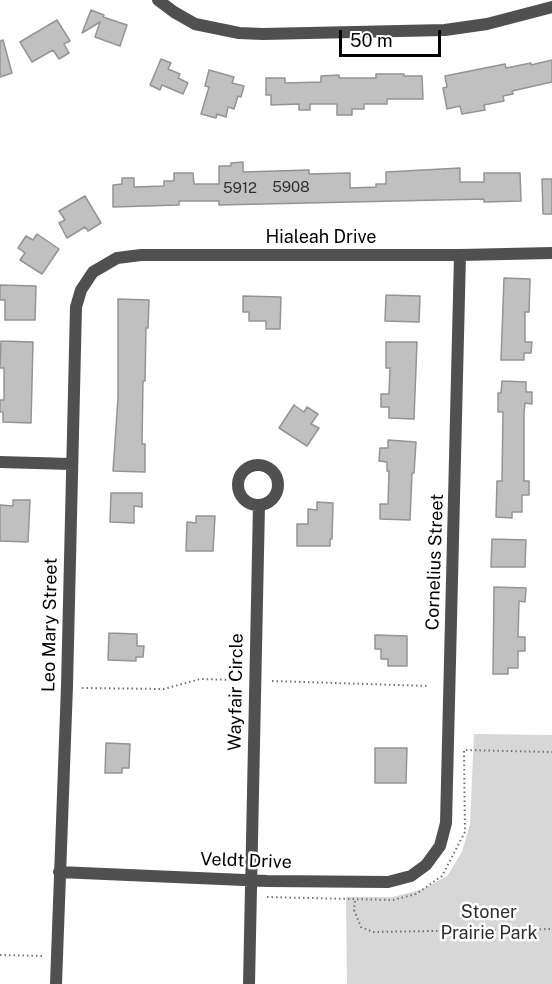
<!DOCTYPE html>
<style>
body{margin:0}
#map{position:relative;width:552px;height:984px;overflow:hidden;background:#fff;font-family:"Public Sans",sans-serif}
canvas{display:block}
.scale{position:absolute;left:339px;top:30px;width:102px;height:27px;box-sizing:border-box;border:3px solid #000;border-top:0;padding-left:8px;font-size:18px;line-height:21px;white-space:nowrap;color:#000;-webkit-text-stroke:4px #fff;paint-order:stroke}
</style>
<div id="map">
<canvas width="552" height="984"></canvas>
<div class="scale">50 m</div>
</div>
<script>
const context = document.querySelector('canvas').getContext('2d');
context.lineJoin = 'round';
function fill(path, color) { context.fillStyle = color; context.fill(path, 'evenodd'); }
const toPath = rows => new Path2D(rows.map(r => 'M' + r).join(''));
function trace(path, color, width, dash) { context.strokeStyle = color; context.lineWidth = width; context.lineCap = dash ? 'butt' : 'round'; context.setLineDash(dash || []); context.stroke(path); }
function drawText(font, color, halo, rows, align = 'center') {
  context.font = font + ' "Public Sans",sans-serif'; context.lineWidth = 5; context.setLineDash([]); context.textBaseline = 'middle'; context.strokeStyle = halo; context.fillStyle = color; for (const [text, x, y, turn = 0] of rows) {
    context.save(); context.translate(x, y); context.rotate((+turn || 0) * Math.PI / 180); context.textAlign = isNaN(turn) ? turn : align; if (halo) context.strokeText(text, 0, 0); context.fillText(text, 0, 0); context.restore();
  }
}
fill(toPath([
 [474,734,552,735,552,984,347,984,346,897,393,897,423,889,447,876,462,852,470,824]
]), '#d7d7d7');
const building = toPath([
 [91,10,104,15,103,17,127,25,120,46,95,37,100,22,82,33,91,10],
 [57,20,70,41,64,44,69,53,59,59,53,50,32,62,20,42,57,20],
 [3,40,12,73,0,77,0,41,3,40],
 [161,59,171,63,168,69,180,74,178,78,188,83,183,94,162,85,160,90,150,85,161,59],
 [552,60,552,82,512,91,513,94,503,96,504,101,484,105,485,110,462,114,460,106,447,109,443,88,447,87,445,76,505,64,506,68,531,63,531,65,552,60],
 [209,70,234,77,232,83,244,86,241,97,238,96,234,109,228,107,226,117,217,114,216,118,201,114,209,87,205,86,209,70],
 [376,74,404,74,404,76,422,76,423,99,387,99,387,104,364,104,364,109,352,109,352,115,337,115,337,104,310,104,310,110,299,110,299,104,271,105,271,95,266,95,266,78,285,78,285,83,321,82,321,76,339,75,339,78,376,78,376,74],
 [243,162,243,172,309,170,309,174,350,173,350,188,376,187,376,184,386,184,386,172,460,168,460,182,484,182,484,173,520,173,521,201,484,202,484,199,219,205,219,201,179,201,179,205,113,207,113,185,122,184,122,178,134,178,134,187,164,186,164,181,174,181,174,173,193,173,194,184,219,184,219,166,231,166,231,163,243,162],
 [542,179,552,179,552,214,543,214,542,179],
 [85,196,101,223,88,231,85,227,67,238,59,223,65,220,59,211,85,196],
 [37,234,59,249,42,274,20,260,25,253,18,248,26,236,33,240,37,234],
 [504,278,530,279,529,312,525,312,525,342,532,342,531,353,524,353,524,360,501,360,504,278],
 [0,285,36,286,35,320,5,320,5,300,0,300,0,285],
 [386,295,420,296,419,322,385,321,386,295],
 [243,296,281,297,280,329,266,329,266,321,249,321,249,312,243,312,243,296],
 [118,299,149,300,148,328,146,328,145,381,143,381,142,444,145,444,145,472,113,471,118,398,118,299],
 [1,341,33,342,31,423,3,422,3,412,0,412,0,400,4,400,4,368,0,368,1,341],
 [386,342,417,342,414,419,389,418,389,407,381,407,381,394,389,394,390,368,386,368,386,342],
 [502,381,526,382,526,392,532,392,532,404,525,403,524,413,524,481,529,481,529,495,522,495,522,512,512,512,512,518,496,517,497,481,502,481,503,412,498,412,498,393,501,393,502,381],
 [294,405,304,412,307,407,318,414,311,424,319,428,307,446,279,428,294,405],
 [388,440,416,442,414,473,412,473,410,520,380,519,380,504,388,504,389,471,387,471,387,462,379,461,380,448,388,448,388,440],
 [111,493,142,493,142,507,134,506,134,523,110,522,111,493],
 [13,500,30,500,28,542,0,541,0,505,13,506,13,500],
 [317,502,333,503,332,539,330,539,330,546,297,546,297,524,308,524,308,509,317,510,317,502],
 [196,516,215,516,213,551,186,551,187,522,196,523,196,516],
 [492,539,526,540,525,567,491,567,492,539],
 [494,587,526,588,525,602,519,601,518,637,525,637,525,651,518,651,518,668,508,668,508,674,493,674,494,587],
 [109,633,137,634,137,646,144,646,143,657,136,657,136,661,108,660,109,633],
 [375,635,407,636,407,666,388,666,388,659,381,659,381,649,375,649,375,635],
 [106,743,130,744,129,768,122,768,122,773,105,773,106,743],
 [375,748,407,748,406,783,375,783,375,748]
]);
fill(building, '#c0c0c0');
trace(building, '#949494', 1.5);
trace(toPath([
 [272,681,429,686],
 [82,688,164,689,200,679,235,680],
 [267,897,393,900,416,894,442,876,465,832,464,750,552,752],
 [355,901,354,910,361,927,373,932,552,929],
 [0,955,45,956]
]), '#727272', 2, [1.5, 3]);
trace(toPath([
 [158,0,174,12,195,24,239,33,263,34,445,30,487,24,552,7],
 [0,462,71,464],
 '238 485a20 20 0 1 1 40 0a20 20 0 1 1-40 0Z',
 [59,872,267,881,388,882,411,876,426,865,440,846,446,823,460,255],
 [56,984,67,686,76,307,81,290,93,272,117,258,141,255,460,255,552,253],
 [249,984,259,505]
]), '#505050', 12);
drawText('15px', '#303030', null, [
 ["5908",291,187],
 ["5912",240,188]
]);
drawText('18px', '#000', '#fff', [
 ["Hialeah Drive",321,237],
 ["Cornelius Street",435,562,-88],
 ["Leo Mary Street",50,625,-89],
 ["Wayfair Circle",236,692,-89],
 ["Veldt Drive",246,861,2]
]);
drawText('18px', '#2e2e2e', '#fff', [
 ["Stoner",489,912],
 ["Prairie Park",489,933]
]);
</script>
